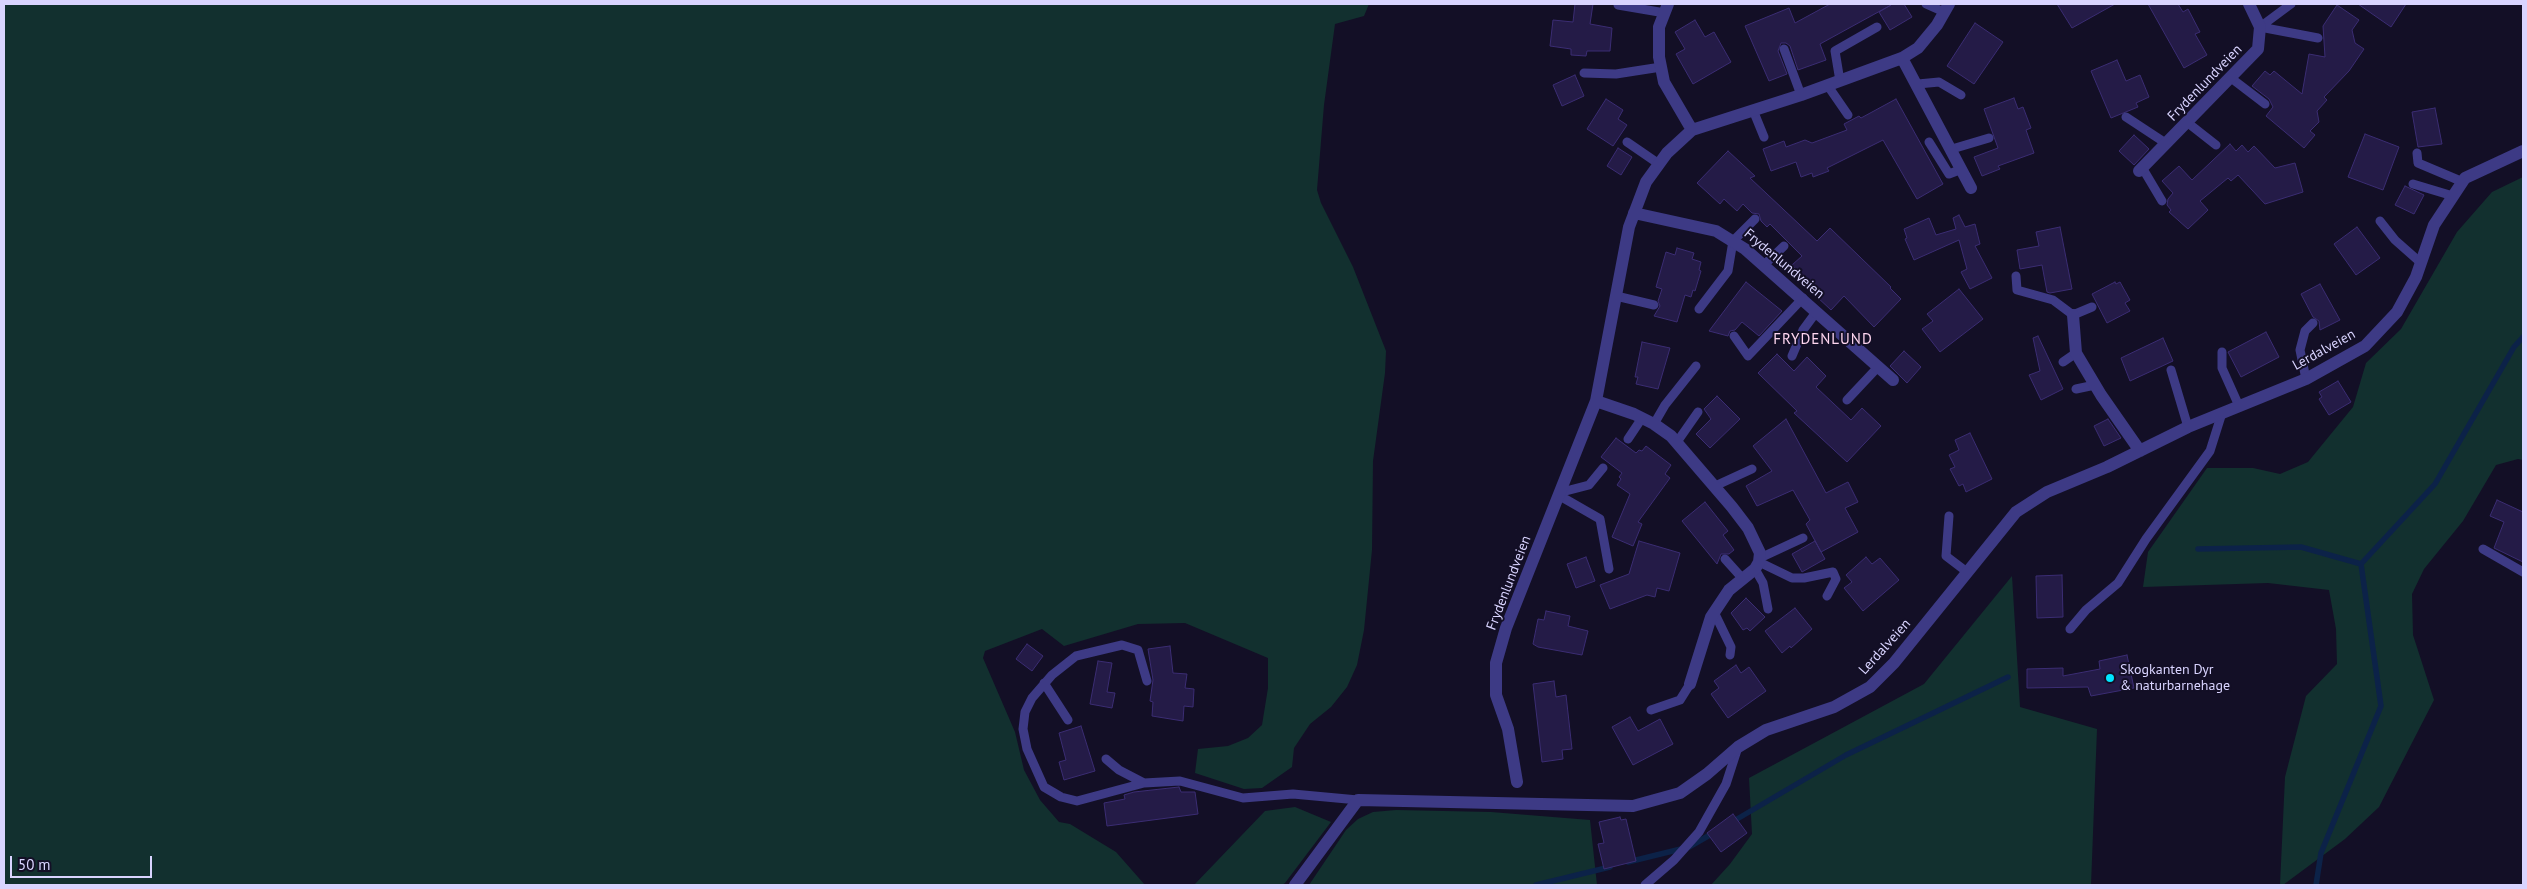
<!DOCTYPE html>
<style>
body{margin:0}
#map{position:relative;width:2527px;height:889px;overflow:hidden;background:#130f26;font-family:"PT Sans",sans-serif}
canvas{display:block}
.frame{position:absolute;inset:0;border:5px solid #d9d4ff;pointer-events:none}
.scale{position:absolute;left:10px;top:856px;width:142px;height:22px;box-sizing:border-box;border:2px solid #d9d4ff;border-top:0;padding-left:6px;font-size:15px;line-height:18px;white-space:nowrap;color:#d9d4ff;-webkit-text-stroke:4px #130f26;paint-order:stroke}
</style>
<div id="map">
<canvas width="2527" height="889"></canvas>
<div class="frame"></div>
<div class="scale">50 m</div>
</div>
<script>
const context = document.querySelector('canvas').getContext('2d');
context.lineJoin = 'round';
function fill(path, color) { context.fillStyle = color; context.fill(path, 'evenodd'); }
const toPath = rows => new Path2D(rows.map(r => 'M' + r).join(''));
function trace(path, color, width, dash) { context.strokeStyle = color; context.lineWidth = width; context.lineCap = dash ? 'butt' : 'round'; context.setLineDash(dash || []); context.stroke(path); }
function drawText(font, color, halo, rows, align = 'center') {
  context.font = font + ' "PT Sans",sans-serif'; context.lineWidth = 4; context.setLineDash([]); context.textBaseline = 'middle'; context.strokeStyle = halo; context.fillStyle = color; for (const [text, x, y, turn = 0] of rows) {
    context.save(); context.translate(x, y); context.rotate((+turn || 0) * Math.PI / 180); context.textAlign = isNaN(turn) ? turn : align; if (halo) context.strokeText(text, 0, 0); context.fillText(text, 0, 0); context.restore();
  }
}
fill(toPath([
 [4,4,1369,4,1364,16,1335,24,1324,105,1317,190,1321,203,1353,267,1386,351,1385,373,1373,461,1372,550,1364,630,1357,665,1347,687,1331,707,1310,724,1294,748,1292,767,1262,788,1244,789,1195,773,1198,749,1228,746,1248,738,1262,725,1268,688,1268,658,1185,623,1138,624,1064,646,1042,629,985,651,983,658,1015,732,1024,770,1040,800,1059,822,1070,824,1116,852,1145,885,4,885],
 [2523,177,2523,460,2518,459,2496,465,2463,521,2424,569,2412,594,2413,635,2434,700,2379,807,2345,839,2283,885,2280,885,2285,777,2306,696,2337,664,2336,629,2329,590,2268,583,2143,587,2148,552,2207,468,2253,468,2280,474,2308,462,2353,407,2366,363,2401,329,2457,232,2492,192],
 [2012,576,2020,707,2097,729,2091,885,1711,885,1730,864,1752,834,1749,778,1924,684],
 [1295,807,1331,822,1285,883,1282,885,1194,885,1265,811],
 [1396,810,1491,812,1590,820,1597,885,1309,885,1346,830,1358,819,1373,812]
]), '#12302f');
trace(toPath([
 [2198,549,2301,547,2361,564,2435,484,2514,347,2523,337],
 [1732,822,1846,755,2008,677],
 [1628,862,1689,847,1715,832],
 [1536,885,1610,867],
 [2316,885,2321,853,2381,706,2361,564]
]), '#0c2248', 5.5);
const building = toPath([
 [1575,4,1593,4,1590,24,1612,28,1610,51,1587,51,1586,56,1571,55,1571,49,1550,46,1553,20,1573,22,1575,4],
 [1830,4,1904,4,1912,17,1890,30,1879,12,1891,5,1820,44,1826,60,1798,70,1790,46,1786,43,1781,43,1778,51,1787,74,1769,81,1745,26,1789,8,1795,23,1830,4],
 [2057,4,2115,4,2072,28,2057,4],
 [2148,4,2178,4,2183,12,2188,9,2200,32,2195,34,2207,55,2184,68,2148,4],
 [2358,4,2406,4,2391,27,2358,4],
 [2337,5,2359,20,2352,30,2355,43,2364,49,2349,71,2324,97,2327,100,2317,111,2319,122,2310,131,2315,135,2304,148,2266,116,2273,107,2269,99,2252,86,2265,71,2270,75,2274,71,2302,94,2309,54,2325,57,2323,26,2337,5],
 [1695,20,1705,37,1714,32,1731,62,1693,84,1676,54,1685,49,1675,32,1695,20],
 [1975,23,2003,42,1974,84,1947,66,1975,23],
 [2117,60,2126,81,2140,75,2149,97,2136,103,2138,107,2111,118,2091,71,2117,60],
 [1575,75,1584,96,1562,106,1553,85,1575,75],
 [2014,98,2018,109,2023,107,2031,128,2026,130,2034,153,1998,166,2000,169,1982,176,1974,157,1998,148,1984,109,2014,98],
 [1606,99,1623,110,1618,119,1627,125,1613,146,1587,129,1606,99],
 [1896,99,1943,184,1917,199,1883,140,1827,168,1829,171,1813,177,1812,173,1801,177,1796,162,1771,171,1763,149,1784,141,1786,147,1805,140,1812,143,1847,130,1844,124,1859,116,1861,118,1896,99],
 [2435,108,2442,144,2418,147,2412,112,2435,108],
 [2365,134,2399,147,2383,190,2348,177,2365,134],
 [2134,135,2149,149,2134,165,2119,151,2134,135],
 [2230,144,2236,151,2242,145,2248,152,2254,146,2275,168,2295,163,2303,192,2265,204,2238,175,2231,181,2228,178,2200,201,2208,210,2188,229,2169,212,2171,210,2167,205,2168,199,2173,193,2162,181,2179,166,2192,180,2230,144],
 [1618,148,1632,157,1621,175,1607,166,1618,148],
 [1728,151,1755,176,1750,178,1817,241,1830,228,1891,287,1890,288,1901,299,1874,327,1844,296,1831,310,1816,296,1819,293,1792,265,1802,256,1770,224,1767,227,1761,221,1759,214,1752,213,1743,204,1737,211,1724,199,1720,204,1697,183,1728,151],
 [2405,186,2424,195,2414,214,2395,205,2405,186],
 [1959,215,1965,227,1975,224,1980,244,1975,246,1992,278,1970,289,1961,272,1967,269,1959,240,1914,260,1905,239,1907,238,1904,229,1929,218,1936,235,1956,229,1953,218,1959,215],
 [2060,227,2072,289,2050,293,2047,292,2042,265,2020,269,2017,250,2039,246,2036,232,2060,227],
 [2357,227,2380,258,2356,275,2334,244,2357,227],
 [1677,248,1694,253,1692,259,1701,262,1699,270,1701,271,1695,291,1693,290,1691,297,1685,295,1677,322,1654,316,1660,306,1658,301,1662,289,1656,287,1666,252,1675,255,1677,248],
 [1746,282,1782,311,1759,336,1742,322,1735,330,1730,331,1728,336,1709,331,1746,282],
 [2115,282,2116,284,2120,282,2130,300,2125,303,2130,311,2107,323,2092,294,2115,282],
 [2320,284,2340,320,2320,330,2319,321,2313,317,2301,294,2320,284],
 [1959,289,1983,319,1940,352,1922,329,1933,321,1927,314,1959,289],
 [2266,332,2279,357,2241,377,2228,352,2266,332],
 [2038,336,2063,389,2041,400,2029,375,2040,371,2033,338,2038,336],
 [2163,338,2173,361,2130,381,2121,358,2163,338],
 [1642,342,1670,348,1658,389,1636,384,1638,377,1635,377,1642,342],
 [1904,351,1921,367,1907,383,1890,366,1904,351],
 [1777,354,1794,371,1807,357,1826,376,1816,387,1851,420,1862,408,1881,426,1847,462,1794,413,1797,411,1758,373,1777,354],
 [2338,381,2351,402,2329,415,2319,399,2322,397,2319,392,2338,381],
 [1717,396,1740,419,1710,448,1696,434,1711,419,1704,409,1717,396],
 [1786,419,1826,493,1848,482,1858,502,1845,508,1858,532,1821,552,1806,524,1810,520,1793,490,1757,506,1746,486,1772,471,1753,446,1786,419],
 [2108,419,2121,438,2104,446,2094,426,2108,419],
 [1970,433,1992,479,1966,492,1963,484,1959,486,1950,469,1955,467,1949,455,1959,450,1955,440,1970,433],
 [1616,438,1636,453,1639,450,1642,451,1646,446,1671,465,1665,474,1670,478,1638,522,1642,524,1633,546,1612,537,1630,494,1617,485,1621,479,1619,477,1622,473,1601,457,1616,438],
 [2497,500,2523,512,2523,562,2494,548,2504,522,2490,516,2497,500],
 [1705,502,1728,531,1723,535,1734,550,1729,554,1721,554,1717,564,1682,521,1705,502],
 [1639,541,1680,553,1669,591,1657,588,1655,597,1647,595,1610,609,1600,585,1629,574,1639,541],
 [1815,541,1825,559,1802,572,1792,554,1815,541],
 [1586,557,1595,581,1576,588,1567,564,1586,557],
 [1866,557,1872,564,1880,558,1899,580,1863,611,1844,588,1852,582,1846,575,1866,557],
 [2062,575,2063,617,2037,618,2036,576,2062,575],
 [1746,598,1765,617,1750,631,1747,628,1743,630,1731,613,1746,598],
 [1795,608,1812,629,1791,648,1790,646,1782,653,1765,631,1795,608],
 [1546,611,1570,616,1568,626,1588,631,1582,655,1538,647,1533,644,1538,619,1544,620,1546,611],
 [1027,644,1043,656,1032,671,1016,659,1027,644],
 [1170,646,1173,673,1187,674,1185,688,1194,689,1193,707,1184,706,1183,721,1152,716,1153,702,1150,701,1153,680,1148,649,1170,646],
 [2127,655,2134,688,2091,696,2088,687,2027,688,2027,669,2063,668,2063,676,2100,669,2099,661,2127,655],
 [1098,661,1112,663,1107,692,1115,693,1112,708,1090,704,1098,661],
 [1736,665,1741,673,1749,667,1766,691,1728,718,1711,694,1719,688,1714,681,1736,665],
 [1554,681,1556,697,1566,695,1572,749,1562,750,1563,759,1542,762,1533,684,1554,681],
 [1630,717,1638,731,1660,719,1673,744,1633,765,1612,727,1630,717],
 [1081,726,1095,771,1064,780,1059,762,1066,760,1059,733,1081,726],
 [1179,787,1181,792,1195,792,1198,814,1107,826,1104,803,1125,799,1124,795,1134,792,1179,787],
 [1733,814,1747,833,1721,852,1707,833,1733,814],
 [1620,817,1621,820,1626,819,1636,861,1604,869,1598,844,1604,843,1599,822,1620,817]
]);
fill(building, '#241b47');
trace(building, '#3b2d73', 1);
trace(toPath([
 [1926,4,1944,12],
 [2291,4,2260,27,2318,38],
 [1618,5,1665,13],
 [1784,49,1801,95],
 [1584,73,1616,74,1661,67],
 [2231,78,2265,104],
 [1840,81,1835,51,1877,27],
 [1918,84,1939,82,1961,95],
 [1828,86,1848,115],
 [1753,110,1764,137],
 [2126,117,2167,144],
 [2188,123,2216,145],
 [1627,142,1659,164],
 [1929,142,1949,174,1962,169],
 [1952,149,1989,138],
 [2417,153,2418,163,2463,182],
 [2143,169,2162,201],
 [2413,184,2453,196],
 [2380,221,2395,240,2421,263],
 [1765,264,1784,246],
 [2016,276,2017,290,2053,300,2073,315,2092,307],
 [1616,296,1654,305],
 [1699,309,1728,271,1733,241,1755,219],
 [1734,336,1748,356,1803,298],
 [2222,352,2222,368,2239,406],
 [1792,356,1803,330,1817,311],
 [2063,362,2076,353],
 [2171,370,2188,427],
 [2306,379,2300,350,2305,331,2313,323],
 [2076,389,2095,385],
 [1847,400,1878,367],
 [1654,424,1665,405,1696,366],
 [1628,439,1642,418],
 [1677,442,1698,412],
 [1715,486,1752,469],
 [1562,492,1589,485,1603,468],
 [1560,496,1600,519,1609,569],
 [1949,516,1946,556,1967,572],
 [2483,549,2523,572],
 [1760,558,1803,538],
 [1725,559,1743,579],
 [1759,562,1792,578,1804,578,1833,572,1836,579,1827,596],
 [1755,569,1763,583,1768,609],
 [1714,612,1731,647,1730,655],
 [2070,629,2086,610,2118,583,2146,539,2210,451,2222,413],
 [1147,681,1138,650,1122,645,1076,656,1052,675,1032,698,1025,712,1023,729,1027,749,1044,787,1061,797,1077,801,1144,783,1180,781,1243,798,1293,794,1358,800],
 [1044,683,1068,720],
 [1651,710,1680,700,1690,684],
 [1106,759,1119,770,1144,783],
 [1645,885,1674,860,1699,832,1726,784,1738,747]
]), '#3d3a85', 9);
trace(toPath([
 [1668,4,1659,27,1659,57,1664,82,1692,130],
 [1902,58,1971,188],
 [2139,171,2258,49,2260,27,2249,4],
 [1634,213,1716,231,1745,249,1893,380],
 [2073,315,2076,353,2101,395,2140,451],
 [1596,401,1634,414,1654,424,1671,436,1732,507,1748,528,1760,553,1759,562,1755,569,1729,590,1711,617,1690,684],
 [1517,782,1508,729,1496,695,1496,663,1506,628,1596,401,1629,227,1646,182,1667,153,1692,130,1801,95,1902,58,1918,48,1937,25,1949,4],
 [1295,885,1358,800,1633,806,1680,793,1707,774,1738,747,1766,730,1834,707,1870,687,1894,663,2016,512,2047,492,2107,467,2188,427,2306,379,2365,346,2397,312,2416,277,2434,225,2465,178,2523,151]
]), '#3d3a85', 12);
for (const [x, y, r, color] of [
 [2110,678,5,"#00e5ff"]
]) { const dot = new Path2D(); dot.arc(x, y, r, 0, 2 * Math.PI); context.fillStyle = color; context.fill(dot); trace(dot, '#130f26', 2); }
drawText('14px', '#d9d4ff', '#130f26', [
 ["Frydenlundveien",2205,83,-46],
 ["Frydenlundveien",1784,264,40],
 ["Lerdalveien",2324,350,-29],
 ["Frydenlundveien",1509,583,-69],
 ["Lerdalveien",1885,647,-48]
]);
drawText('14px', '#d9d4ff', '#130f26', [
 ["Skogkanten Dyr",2120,670],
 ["& naturbarnehage",2120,686]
], 'left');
context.letterSpacing = '1px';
drawText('15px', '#ffd6f0', '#130f26', [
 ["FRYDENLUND",1823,340]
]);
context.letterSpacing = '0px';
</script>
